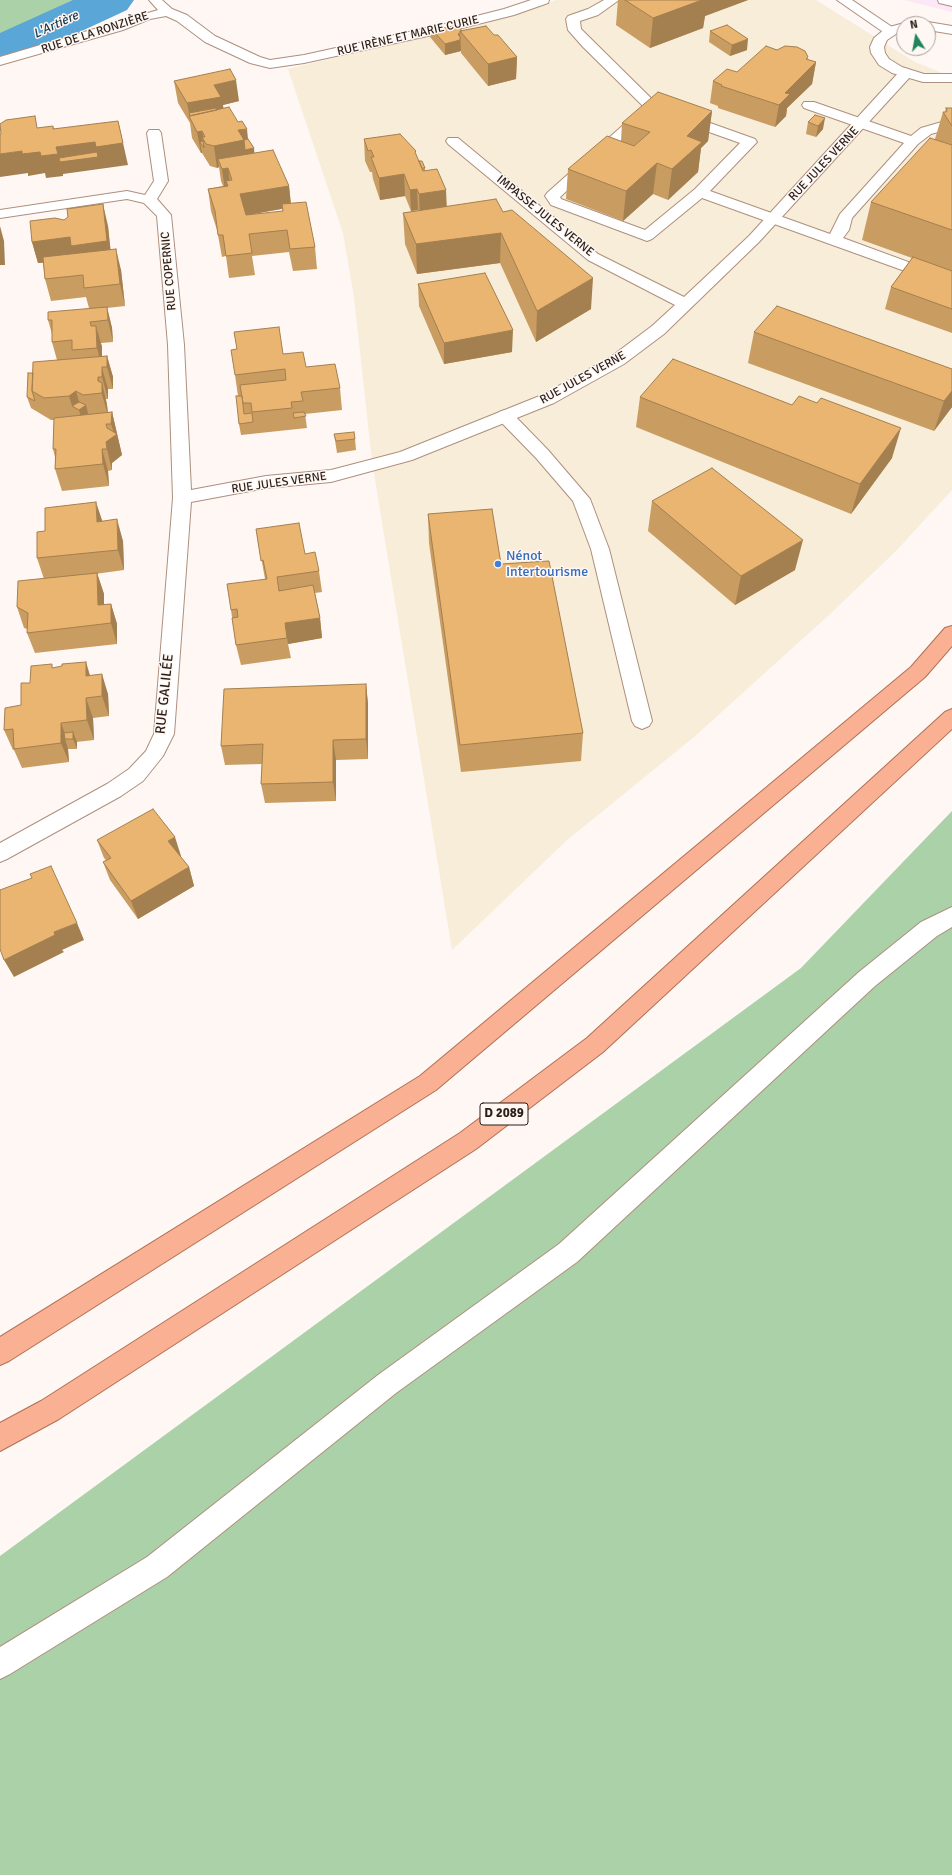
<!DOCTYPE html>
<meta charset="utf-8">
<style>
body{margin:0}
#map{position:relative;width:952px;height:1875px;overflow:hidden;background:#fef7f3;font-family:Signika,sans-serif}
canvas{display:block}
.north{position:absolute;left:896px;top:16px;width:40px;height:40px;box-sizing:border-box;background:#fef7f3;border:1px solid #aaa19b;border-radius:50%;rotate:349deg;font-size:11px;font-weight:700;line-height:16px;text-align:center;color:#2b1f18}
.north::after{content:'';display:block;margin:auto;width:14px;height:18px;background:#20855e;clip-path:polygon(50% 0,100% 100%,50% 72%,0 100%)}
</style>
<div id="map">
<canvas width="952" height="1875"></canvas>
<div class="north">N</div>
</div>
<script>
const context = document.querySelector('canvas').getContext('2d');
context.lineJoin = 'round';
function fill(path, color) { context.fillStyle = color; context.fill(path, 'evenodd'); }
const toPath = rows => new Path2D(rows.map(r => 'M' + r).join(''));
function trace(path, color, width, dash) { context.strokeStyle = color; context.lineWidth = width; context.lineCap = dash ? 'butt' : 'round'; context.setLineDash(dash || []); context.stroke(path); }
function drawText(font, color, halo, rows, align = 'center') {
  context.font = font + ' Signika,sans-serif'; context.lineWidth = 3; context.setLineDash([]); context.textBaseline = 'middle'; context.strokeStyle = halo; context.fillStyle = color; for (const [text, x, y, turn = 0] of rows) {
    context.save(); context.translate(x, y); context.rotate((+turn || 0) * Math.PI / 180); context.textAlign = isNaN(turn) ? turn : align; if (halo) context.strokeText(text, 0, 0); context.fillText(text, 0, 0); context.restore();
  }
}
fill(toPath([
 [904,0,952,0,952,12]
]), '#fce7f6');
fill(toPath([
 [556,0,816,0,915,62,952,77,952,490,896,551,829,615,694,737,566,841,452,950,372,461,354,297,343,233,288,69,522,12]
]), '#f8edd8');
fill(toPath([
 [0,0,133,0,14,37,0,38],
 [952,811,952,1875,0,1875,0,1556,801,968]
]), '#abd1a8');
fill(toPath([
 [73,0,134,0,127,10,30,55,0,62,0,33,73,0]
]), '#59a6d7');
const service = toPath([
 [604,0,619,0,598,15,580,21,581,29,657,104,755,139,757,142,710,191,830,234,840,214,904,143,804,108,802,105,804,102,814,102,911,136,921,128,952,119,952,128,931,134,918,144,852,218,849,230,843,238,952,278,952,288,702,198,652,239,647,241,551,205,545,196,547,193,639,111,649,111,651,114,560,197,561,199,645,230,695,189,740,143,647,110,583,47,568,30,566,19,568,16,588,9,604,0],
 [938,0,952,0,952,6,939,3,938,0],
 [505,410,511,412,548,450,590,499,609,549,652,721,649,726,642,729,635,726,632,721,591,549,573,501,536,458,499,420,497,416,499,412,505,410]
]);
const minor = toPath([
 [149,0,162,0,172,9,187,15,215,36,260,57,270,60,304,55,445,24,504,9,531,0,549,0,548,3,514,15,446,32,304,63,270,68,250,63,205,42,177,21,166,16,150,19,123,30,0,65,0,57,158,10,149,0],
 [837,0,852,0,898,31,896,34,886,34,837,0],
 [905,70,910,71,912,74,910,77,759,242,664,334,624,364,554,403,412,460,331,482,266,488,191,502,174,734,163,756,143,781,121,796,7,859,0,862,0,843,107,784,129,769,146,751,154,734,173,498,168,345,157,216,144,203,127,199,0,218,0,210,127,191,145,195,154,181,147,133,149,130,159,130,161,133,168,181,157,199,171,215,184,345,191,490,266,476,331,470,400,452,542,395,612,356,652,326,675,305,588,260,448,144,446,141,448,138,458,138,598,254,684,297,749,236,900,71,905,70],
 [952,907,952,927,937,936,875,986,577,1262,396,1393,167,1577,10,1674,0,1679,0,1647,147,1557,378,1375,559,1244,859,972,921,922,952,907]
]);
const tertiary = toPath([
 [928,22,952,26,952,34,928,30,928,24,923,24,928,22],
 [904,23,908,24,904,24,904,31,896,34,887,40,884,47,885,53,889,59,902,67,924,74,952,74,952,82,923,82,892,73,879,65,871,53,870,47,874,38,886,28,904,23]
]);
const trunk = toPath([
 [952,626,952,646,925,677,436,1090,9,1361,0,1365,0,1337,420,1076,911,667,945,628,952,626],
 [952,709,952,729,603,1052,476,1149,59,1419,0,1451,0,1423,41,1401,460,1133,587,1038,945,712,952,709]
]);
trace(service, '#ae8f7e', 2);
trace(minor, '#ae8f7e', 2);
trace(tertiary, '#ae8f7e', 2);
trace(trunk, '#b07055', 2);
fill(service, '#fff');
fill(minor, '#fff');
fill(tertiary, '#fff');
fill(trunk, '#fab092');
fill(toPath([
 [618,0,748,0,705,16,703,28,650,48,616,25],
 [429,26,494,35,517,57,516,79,488,86,461,53,461,51,445,55,430,37],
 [710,31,747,50,730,56,709,42],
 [807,59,816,62,812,84,787,108,786,116,775,127,718,108,718,106,710,103,713,81,737,72],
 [174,81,239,101,223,105,223,109,248,139,254,148,254,153,289,186,291,203,315,247,317,269,293,271,289,252,252,256,255,275,229,278,226,256,222,257,217,230,211,211,208,189,223,186,221,181,219,167,217,168,210,166,202,153,201,153,192,138,190,123,178,103],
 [282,209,283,212,247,215],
 [946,108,952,108,952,333,885,309,891,287,912,258,862,240,871,202,935,139,943,112,945,112],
 [712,111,708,141,701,148,698,172,668,200,653,194,623,221,566,199,568,169,621,141,622,123],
 [815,115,823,129,816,137,806,134,808,122],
 [364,139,416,156,419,161,425,168,425,170,446,207,503,212,591,309,536,342,500,263,417,274,405,244,403,213,418,211,418,210,411,211,405,196,380,200,373,179,372,172,370,172,365,161],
 [64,220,108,226,110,249,121,270,125,306,107,308,112,328,113,342,101,343,102,347,102,356,107,356,113,377,113,389,108,389,108,399,106,399,107,405,108,412,112,412,122,455,112,463,112,470,108,471,109,486,62,491,55,469,55,457,53,449,54,420,51,420,31,408,27,397,33,373,57,360,52,342,52,334,48,320,89,308,86,297,51,301,45,279,43,263,38,263,32,242],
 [418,284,512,352,444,364,419,306],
 [754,332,952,369,952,407,934,431,748,363],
 [283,354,340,388,342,410,305,414,307,428,241,435,239,424,238,396,235,375],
 [640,397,792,405,817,403,892,458,851,514,636,427],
 [334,434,355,439,356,450,337,453],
 [652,501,795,570,735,605,648,531],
 [428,514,583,733,581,761,461,772,429,543],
 [102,521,123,541,124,570,95,574,97,573,104,594,104,604,111,604,117,624,117,644,35,653,27,633,27,629,24,628,17,607,44,579,37,558],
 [256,529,305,554,319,571,322,592,315,593,320,618,322,638,288,644,291,658,241,665,236,645,231,610,265,579],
 [53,668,90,675,108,694,109,716,93,718,94,740,76,742,77,749,68,749,69,762,22,768,14,750,13,750,4,730,21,705,30,683],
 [366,684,368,704,368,759,336,760,336,801,265,803,261,784,262,764,225,765,221,746],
 [97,840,181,856,180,856,189,867,194,886,138,919,110,880,103,862,106,860,104,858]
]), '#c99c61');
fill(toPath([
 [695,0,748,0,705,16,703,28,650,48,653,18],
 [460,33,461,51,445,55,445,44,458,34],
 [748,39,747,50,730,56,732,45],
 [517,57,516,79,488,86,488,64],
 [808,57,804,73,816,62,812,84,787,108,786,116,775,127,779,105,785,93],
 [236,80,239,101,223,105,225,118,189,113,187,103,214,85],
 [712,111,708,141,701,148,698,172,668,200,672,169,687,136],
 [825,118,823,129,816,137,818,126],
 [118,121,128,165,63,174,63,176,46,178,45,173,28,176,28,173,0,177,0,154,22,151,53,129,53,126,58,147],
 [247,129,249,149,254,148,255,159,247,161,245,150,247,161,218,159,219,167,217,168,214,146,238,130],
 [202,131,204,140,202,137,204,148,200,142,202,153,201,153,197,132],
 [657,163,653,194,623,221,626,191],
 [228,168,231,190,228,186,226,181,228,190,225,191,222,169],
 [404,174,405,196,380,200,379,178],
 [289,186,291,207,243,216,240,194],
 [417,189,418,210,411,211,410,190],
 [446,190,447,211,420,216,419,194],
 [103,204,108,226,112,263,75,259,38,263,32,242],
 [0,226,4,241,5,265,0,265],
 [501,233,500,263,417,274,416,244],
 [116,249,121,270,125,306,120,284],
 [593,278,591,309,536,342,537,311],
 [107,307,112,328,113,342,108,320],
 [96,326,102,347,102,368,108,389,108,399,102,377,102,368,97,348],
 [513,330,512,352,444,364,444,343],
 [107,356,113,377,113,389,107,367],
 [98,377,102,393,102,383,107,405,108,415,98,381],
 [76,391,81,409,86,405,89,417,82,421,79,410,72,406,69,396],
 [952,391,952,407,934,431,944,401],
 [112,412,122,455,112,463,112,470,107,449,106,424,110,439,115,436,111,424],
 [901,428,892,458,851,514,860,484],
 [102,449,108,471,109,486,103,464],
 [96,502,103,523,97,522],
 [117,519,123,541,124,570,118,550],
 [803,540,795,570,735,605,741,576],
 [97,573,104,594,104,624,98,605],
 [111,604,117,624,117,644,111,623],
 [320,618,322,638,288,644,285,623],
 [86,662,92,682,86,676],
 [102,674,108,694,109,716,102,696],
 [366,684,368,704,368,759,366,739],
 [86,698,93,718,94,740,87,720],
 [61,723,67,739,65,739,68,749,69,762,61,743],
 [73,732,77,742,77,749,73,739],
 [333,740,336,760,336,801,333,782],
 [175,837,181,856,174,860,168,841],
 [189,867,194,886,138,919,131,901],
 [77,923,84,940,62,950,64,952,14,977,4,960,54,932]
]), '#a47f4f');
const building = toPath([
 [625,0,702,0,653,18,625,0],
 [439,24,444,28,457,25,462,31,460,31,460,33,458,34,460,37,460,40,445,44,429,26,439,24],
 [727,25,748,39,732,45,710,31,727,25],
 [486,26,494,35,498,35,517,57,488,64,460,31,486,26],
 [766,46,777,50,785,46,797,47,805,51,808,57,806,59,816,62,785,93,790,94,779,105,721,86,722,85,713,81,727,69,737,72,766,46],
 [230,69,236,80,214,85,221,97,187,103,174,81,230,69],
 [658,92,712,111,687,136,702,142,672,169,657,163,626,191,568,169,607,136,634,146,650,132,622,123,658,92],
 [229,107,238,122,242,121,247,129,238,130,244,140,214,146,206,144,202,137,205,137,202,131,197,132,189,116,229,107],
 [216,108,217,110,190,116,189,113,216,108],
 [946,108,952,108,952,126,943,112,946,112,947,110,946,108],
 [815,115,825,118,818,126,808,122,815,115],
 [35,116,37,128,53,126,53,129,118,121,123,143,96,147,95,142,56,147,58,154,41,156,40,152,22,154,22,151,0,154,0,135,1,134,0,124,6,120,35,116],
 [400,134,416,151,415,152,423,171,437,169,446,190,419,194,417,189,410,190,404,174,379,178,371,157,374,157,371,150,368,151,364,139,400,134],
 [930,138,952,145,952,230,871,202,930,138],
 [248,139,254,148,245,150,244,140,248,139],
 [203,141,204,148,200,142,203,141],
 [273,150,289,186,240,194,246,215,283,211,282,204,306,202,315,247,290,249,287,230,249,234,252,253,226,256,223,235,218,235,215,211,208,189,228,186,226,181,232,180,228,168,222,169,218,159,273,150],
 [97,152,98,157,60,162,59,158,97,152],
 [419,161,422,161,425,168,422,168,419,161],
 [496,199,503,212,512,210,593,278,537,311,501,233,416,244,403,213,496,199],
 [103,204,107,241,71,246,70,237,32,242,30,221,55,218,64,220,68,217,67,209,103,204],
 [116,249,120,284,84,288,83,275,45,279,43,257,116,249],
 [913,257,952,271,952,309,891,287,913,257],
 [485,273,513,330,444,343,418,284,485,273],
 [777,306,952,369,952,391,944,401,754,332,777,306],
 [107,307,108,320,90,322,91,326,96,326,97,348,72,350,72,340,52,342,52,320,48,320,48,312,107,307],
 [279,327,283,354,303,352,306,367,335,364,340,388,301,392,303,401,291,402,292,408,252,412,251,403,243,403,240,385,286,380,285,369,235,375,231,350,237,349,234,332,279,327],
 [107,356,107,367,102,367,102,377,98,377,98,381,102,383,102,393,83,395,76,391,69,396,44,398,32,391,33,362,107,356],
 [673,359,792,405,799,396,817,403,821,398,901,428,860,484,640,397,673,359],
 [28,373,33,373,32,391,35,401,27,397,28,373],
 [236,396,242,396,244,414,252,413,253,422,239,424,236,396],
 [79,402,86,405,79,410,72,406,79,402],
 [112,412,111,424,106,424,107,428,117,434,106,442,107,449,102,449,103,464,55,469,56,449,53,449,54,418,112,412],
 [304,412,306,416,294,418,293,413,304,412],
 [354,432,355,439,336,441,334,434,354,432],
 [712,468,803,540,741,576,652,501,712,468],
 [96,502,97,522,117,519,118,550,37,558,37,532,45,531,45,508,96,502],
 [492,509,501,564,549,561,583,733,460,745,428,514,492,509],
 [299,523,305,554,315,552,319,571,277,577,279,591,313,585,320,618,285,623,287,638,236,645,232,618,238,617,237,609,231,610,227,584,267,579,263,560,261,561,256,529,299,523],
 [97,573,98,605,111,604,111,623,27,633,28,613,17,607,18,581,97,573],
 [86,662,86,676,102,674,102,696,86,698,87,720,61,723,61,743,14,749,13,729,4,730,5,708,21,705,21,683,30,683,31,666,52,664,52,668,62,666,62,664,86,662],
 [366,684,366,739,333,740,333,782,261,784,263,744,221,746,224,689,366,684],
 [73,732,73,739,65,739,64,733,73,732],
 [153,809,175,837,168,841,189,867,131,901,103,862,111,858,97,840,153,809],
 [51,866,77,923,54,932,55,935,4,960,0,949,0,890,32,878,30,874,51,866]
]);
fill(building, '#eab571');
trace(building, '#a47f4f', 1);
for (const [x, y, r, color] of [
 [498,564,4,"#3f7fe0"]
]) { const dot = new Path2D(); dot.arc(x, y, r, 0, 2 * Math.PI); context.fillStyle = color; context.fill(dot); trace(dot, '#fef7f3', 1.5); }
drawText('12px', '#2b1f18', '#fef7f3', [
 ["RUE DE LA RONZIÈRE",95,33,-18],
 ["RUE IRÈNE ET MARIE CURIE",408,36,-13],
 ["RUE JULES VERNE",824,164,-47],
 ["IMPASSE JULES VERNE",545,216,39],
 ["RUE COPERNIC",169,271,-95],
 ["RUE JULES VERNE",583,378,-29],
 ["RUE JULES VERNE",279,483,-8]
]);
drawText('italic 13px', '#17394e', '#fef7f3', [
 ["L'Artière",56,25,-25]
]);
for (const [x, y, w] of [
 [504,1114,48]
]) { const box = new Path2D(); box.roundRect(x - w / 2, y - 11, w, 22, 3); context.fillStyle = '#fef7f3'; context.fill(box); trace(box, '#2b1f18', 1); }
drawText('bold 13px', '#2b1f18', null, [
 ["D 2089",504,1114]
]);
drawText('14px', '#366cbe', '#fef7f3', [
 ["Nénot",506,556],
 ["Intertourisme",506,572]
], 'left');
drawText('14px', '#2b1f18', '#fef7f3', [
 ["RUE GALILÉE",165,694,-84]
]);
</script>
